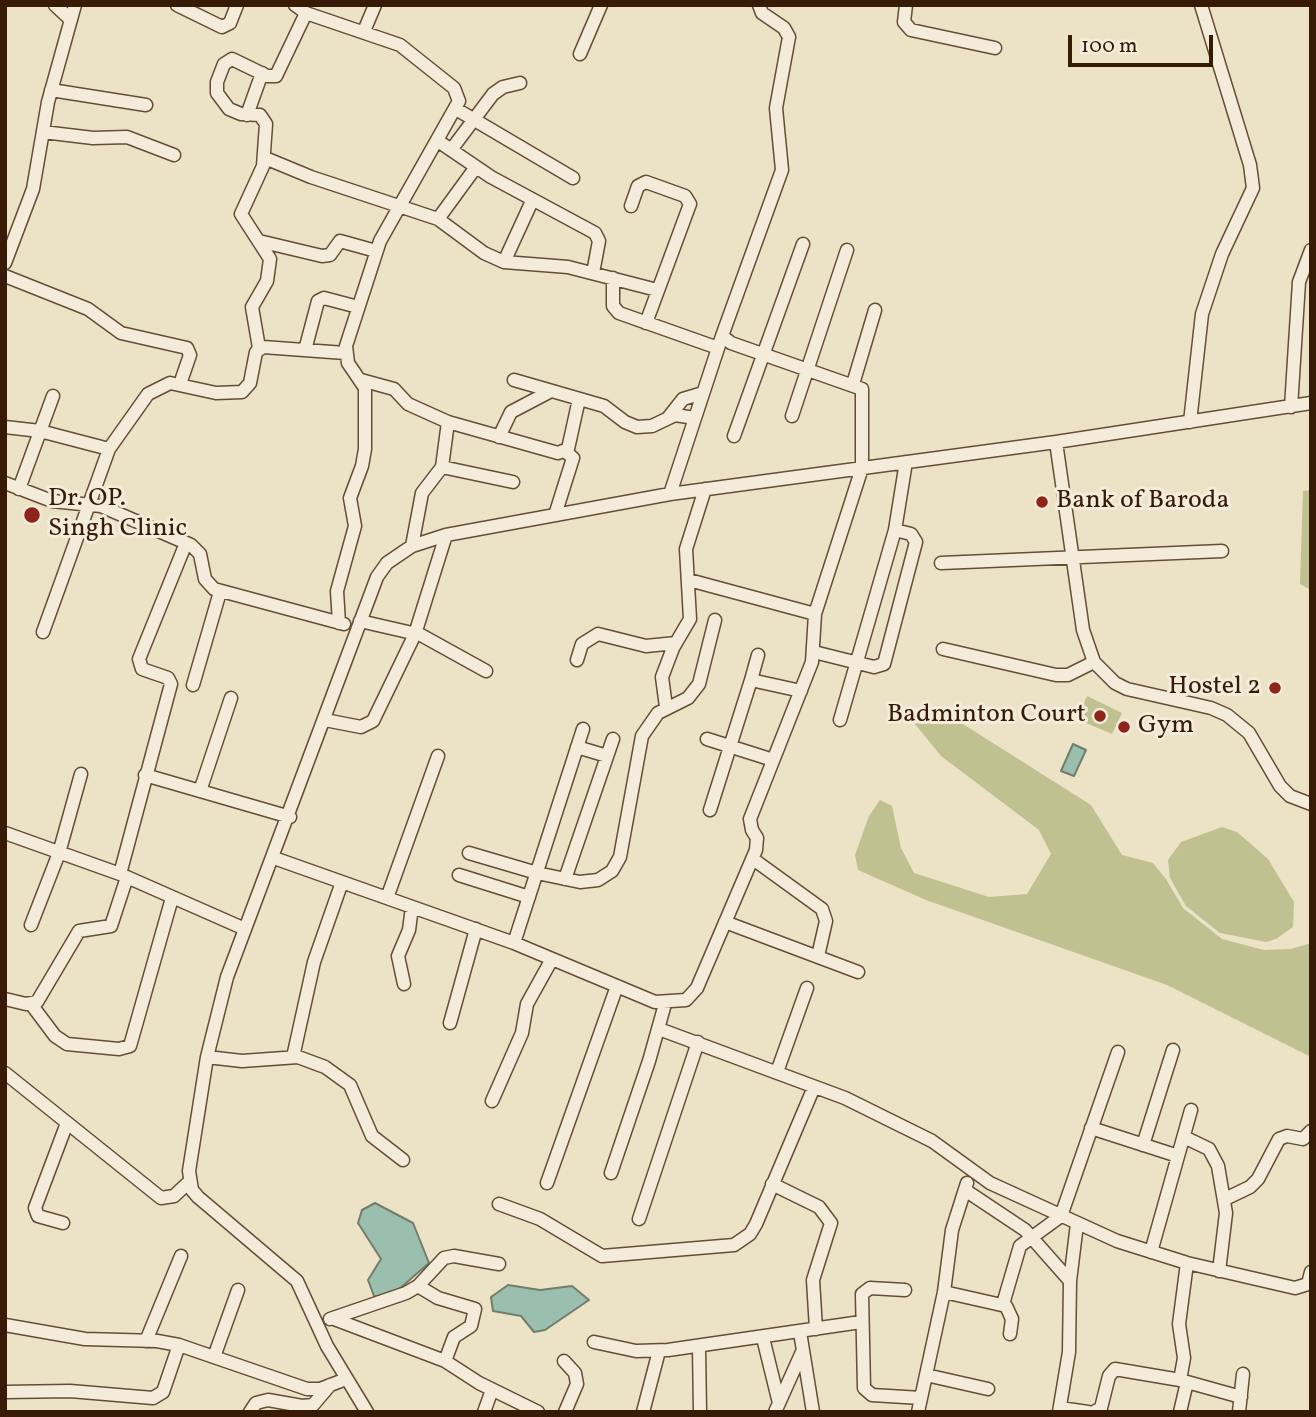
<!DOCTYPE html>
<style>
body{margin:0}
#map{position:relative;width:1316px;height:1417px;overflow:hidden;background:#ece2c6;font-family:Vollkorn,serif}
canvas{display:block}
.frame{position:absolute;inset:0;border:7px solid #381b06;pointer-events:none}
.scale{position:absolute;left:1068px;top:35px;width:145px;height:32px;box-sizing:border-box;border:4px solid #381b06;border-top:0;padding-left:9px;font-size:21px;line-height:24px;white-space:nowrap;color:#381b06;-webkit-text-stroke:5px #f3ecda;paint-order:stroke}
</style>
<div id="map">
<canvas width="1316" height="1417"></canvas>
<div class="frame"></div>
<div class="scale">100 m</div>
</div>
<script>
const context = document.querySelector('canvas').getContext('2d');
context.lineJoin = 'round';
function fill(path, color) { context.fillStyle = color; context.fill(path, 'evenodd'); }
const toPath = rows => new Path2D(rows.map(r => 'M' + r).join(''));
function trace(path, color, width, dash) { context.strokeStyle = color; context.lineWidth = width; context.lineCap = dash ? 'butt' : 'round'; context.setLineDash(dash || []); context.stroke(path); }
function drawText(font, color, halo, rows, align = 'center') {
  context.font = font + ' Vollkorn,serif'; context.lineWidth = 6; context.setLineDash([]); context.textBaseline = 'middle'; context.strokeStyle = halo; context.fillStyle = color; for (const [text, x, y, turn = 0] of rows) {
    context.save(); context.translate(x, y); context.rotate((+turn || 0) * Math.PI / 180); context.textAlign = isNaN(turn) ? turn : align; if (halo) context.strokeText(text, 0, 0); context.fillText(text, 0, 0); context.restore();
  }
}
fill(toPath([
 [1311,490,1311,590,1300,584,1303,491],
 [1087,696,1122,713,1112,734,1077,719],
 [947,714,1091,805,1122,855,1153,863,1166,879,1183,908,1222,939,1264,950,1291,949,1311,943,1311,1057,1167,985,926,900,858,870,855,855,869,816,880,800,892,806,901,848,914,873,989,897,1027,894,1051,854,1039,830,941,756,915,724],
 [1222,827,1237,832,1268,859,1294,902,1293,927,1276,939,1266,942,1220,933,1186,906,1170,878,1168,860,1181,842]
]), '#bfc190');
const water = toPath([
 [1073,744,1086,750,1074,776,1061,771,1073,744],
 [375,1203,413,1223,429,1263,390,1297,374,1296,368,1280,381,1259,358,1223,362,1210,375,1203],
 [508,1285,540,1290,572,1286,589,1300,545,1330,534,1332,521,1316,493,1311,491,1297,508,1285]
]);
fill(water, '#9abfaf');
trace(water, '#737d6b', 2);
const minor = toPath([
 [55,5,71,20],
 [177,5,222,27,230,23,237,5],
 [295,5,306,13,400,45,454,88,459,101,380,241,346,346,348,363,365,388,365,449,362,466,350,498,355,526,337,591,339,623],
 [906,5,904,22,911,30,995,48],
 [364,31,375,5],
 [580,54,601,5],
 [51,90,146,105],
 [456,109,573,178],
 [247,115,262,73],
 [43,132,93,138,127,137,174,155],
 [438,141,491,177,595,233,599,241,593,273],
 [451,150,493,94,503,87,520,83],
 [265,158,311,177,438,219,484,253,504,262,568,267,657,290],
 [631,206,638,186,646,182,685,196,690,204,646,323],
 [438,219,476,167],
 [259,241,322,256,330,255,340,241,376,251],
 [504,262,532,201],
 [5,263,33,189,48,102,75,5],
 [5,276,88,309,121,333,187,348,190,355,180,384],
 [613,278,613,306,619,313,718,348],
 [259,348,252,307,267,281,270,259,241,214,263,166,266,124,260,115,241,114,229,109,217,93,217,82,224,64,232,59,267,76,276,76,306,13],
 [305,350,318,301,324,298,358,307],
 [361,380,394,389,408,404,448,422,558,453,568,449,579,399],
 [514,380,604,406,625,422,637,427,652,426,675,415,695,418],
 [853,384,875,310],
 [1291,407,1299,282,1311,250],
 [792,416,847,250],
 [668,418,683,399,703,393],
 [1190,422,1202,314,1222,254,1253,188,1250,165,1201,5],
 [5,427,40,431,109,449],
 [734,436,803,244],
 [499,437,511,412,551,391],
 [1056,442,1083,630,1094,662,1115,683,1127,689,1211,708,1227,715,1249,733,1280,786,1290,796,1311,804],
 [442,467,513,482],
 [5,483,52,501,101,506,191,545,200,554,205,579,214,589,344,624],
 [19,489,53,396],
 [670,494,722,336],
 [555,515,573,458,566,452],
 [412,546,422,493,442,467,448,422],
 [941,563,1222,551],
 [689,580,815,614],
 [360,621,421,635,486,671],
 [43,632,109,449,148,394,170,383,216,393,242,392,250,383,256,352,263,347,345,353],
 [943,649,1056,675,1068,675,1094,662],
 [814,652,874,667,884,664,916,542,911,534,895,530],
 [577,660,582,644,598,634,646,646,676,643],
 [751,680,758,655],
 [193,685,220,592],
 [666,707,662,677,673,648,690,619,686,549,705,489],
 [325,720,361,727,373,721,415,634,446,535],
 [840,720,895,530,906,462],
 [707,739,773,760],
 [577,747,607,756],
 [145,775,290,817],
 [200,791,231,698],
 [710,810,751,680,801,691],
 [5,833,120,874,245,929],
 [469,853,537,873,580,882,598,880,612,871,620,857,642,736,658,713,688,698,699,684,715,620],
 [274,858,514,943,655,1002,686,1000,697,988,756,850,757,838,752,830,750,819,812,662,815,614,862,468,862,389,731,343,722,336,782,170,776,108,789,37,784,28,762,13,759,5],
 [753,859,822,909,826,921,818,956],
 [120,874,171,684,168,678,142,669,139,659,186,543],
 [459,875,529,897],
 [565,879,613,739],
 [387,898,438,756],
 [725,922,858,972],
 [31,925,59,853,81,774],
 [514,943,583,729],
 [404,984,398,956,409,930,412,907],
 [5,999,26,1004,37,1002,79,931,111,926,127,877],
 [31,1004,55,1036,67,1044,119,1049,130,1046,172,898],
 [450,1023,476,929],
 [659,1029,845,1098,932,1141,990,1183,1117,1241,1187,1263,1295,1288,1308,1284,1311,1272],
 [207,1057,242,1061,298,1057,325,1067,350,1085,372,1136,403,1160],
 [293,1057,314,962,342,882],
 [777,1072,807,988],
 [5,1073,161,1198,174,1196,189,1182],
 [492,1101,522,1033,527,1004,552,959],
 [1091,1128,1178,1156],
 [1184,1137,1209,1149,1218,1166,1226,1213,1219,1271],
 [1143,1145,1173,1050],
 [611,1173,649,1061,665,1004],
 [547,1183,617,986],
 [772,1184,819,1207,831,1223,813,1280,816,1329],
 [965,1190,1025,1230,1070,1281,1069,1352,1059,1412],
 [1225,1199,1250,1187,1258,1179,1279,1139,1287,1136,1303,1139,1311,1131],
 [499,1204,540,1219,602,1256,734,1245,750,1234,756,1224,814,1087],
 [639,1219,698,1042],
 [63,1223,38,1216,35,1208,67,1123],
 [1151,1252,1191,1110],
 [1070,1281,1077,1224],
 [418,1286,438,1298,475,1309,471,1326,454,1337,445,1361],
 [905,1290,870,1288,862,1294,864,1388,872,1395,921,1398],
 [944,1292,1006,1306,1012,1319,1010,1334],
 [1003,1304,1020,1246,1061,1216,1118,1052],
 [330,1319,406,1293,418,1286,444,1258,454,1256,499,1264],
 [334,1319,445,1361,479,1383,538,1412],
 [5,1325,85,1339,157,1341,179,1345,307,1389,320,1389,346,1379],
 [800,1332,813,1412],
 [763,1338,779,1403],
 [146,1341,181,1256],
 [594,1342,636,1351,668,1350,861,1322],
 [699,1347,700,1412],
 [214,1357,238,1290],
 [564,1361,575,1373,577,1384,565,1412],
 [926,1375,988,1389],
 [1180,1380,1184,1358,1179,1324,1187,1263],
 [5,1392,70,1391,153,1398,163,1392,179,1345],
 [1060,1408,1088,1412],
 [250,1412,256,1403,268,1400,302,1406,313,1405,330,1385],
 [367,1412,327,1346,297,1281,198,1197,192,1190,189,1171,207,1057,227,977,377,577,387,563,412,546,446,535,670,494,1056,442,1311,403],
 [484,1412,492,1390],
 [643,1412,659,1351],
 [775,1412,802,1352],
 [918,1412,944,1292,952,1230,967,1183],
 [1094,1412,1101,1408,1109,1376,1115,1369,1180,1380,1241,1397],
 [1180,1412,1187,1382],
 [1239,1412,1243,1374]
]);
trace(minor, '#654d36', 15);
trace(minor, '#f3ecda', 12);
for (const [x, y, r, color] of [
 [1042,502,7,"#8f2418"],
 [32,515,9,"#8f2418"],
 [1275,688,7,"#8f2418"],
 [1100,716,7,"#8f2418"],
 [1124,727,7,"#8f2418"]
]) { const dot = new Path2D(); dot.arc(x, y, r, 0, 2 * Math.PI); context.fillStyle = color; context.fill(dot); trace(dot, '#f3ecda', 2.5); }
drawText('26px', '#381b06', '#f3ecda', [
 ["Dr. OP.",48,500],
 ["Singh Clinic",48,530],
 ["Bank of Baroda",1056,502],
 ["Hostel 2",1261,688,"right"],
 ["Badminton Court",1086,716,"right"],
 ["Gym",1138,727]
], 'left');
</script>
